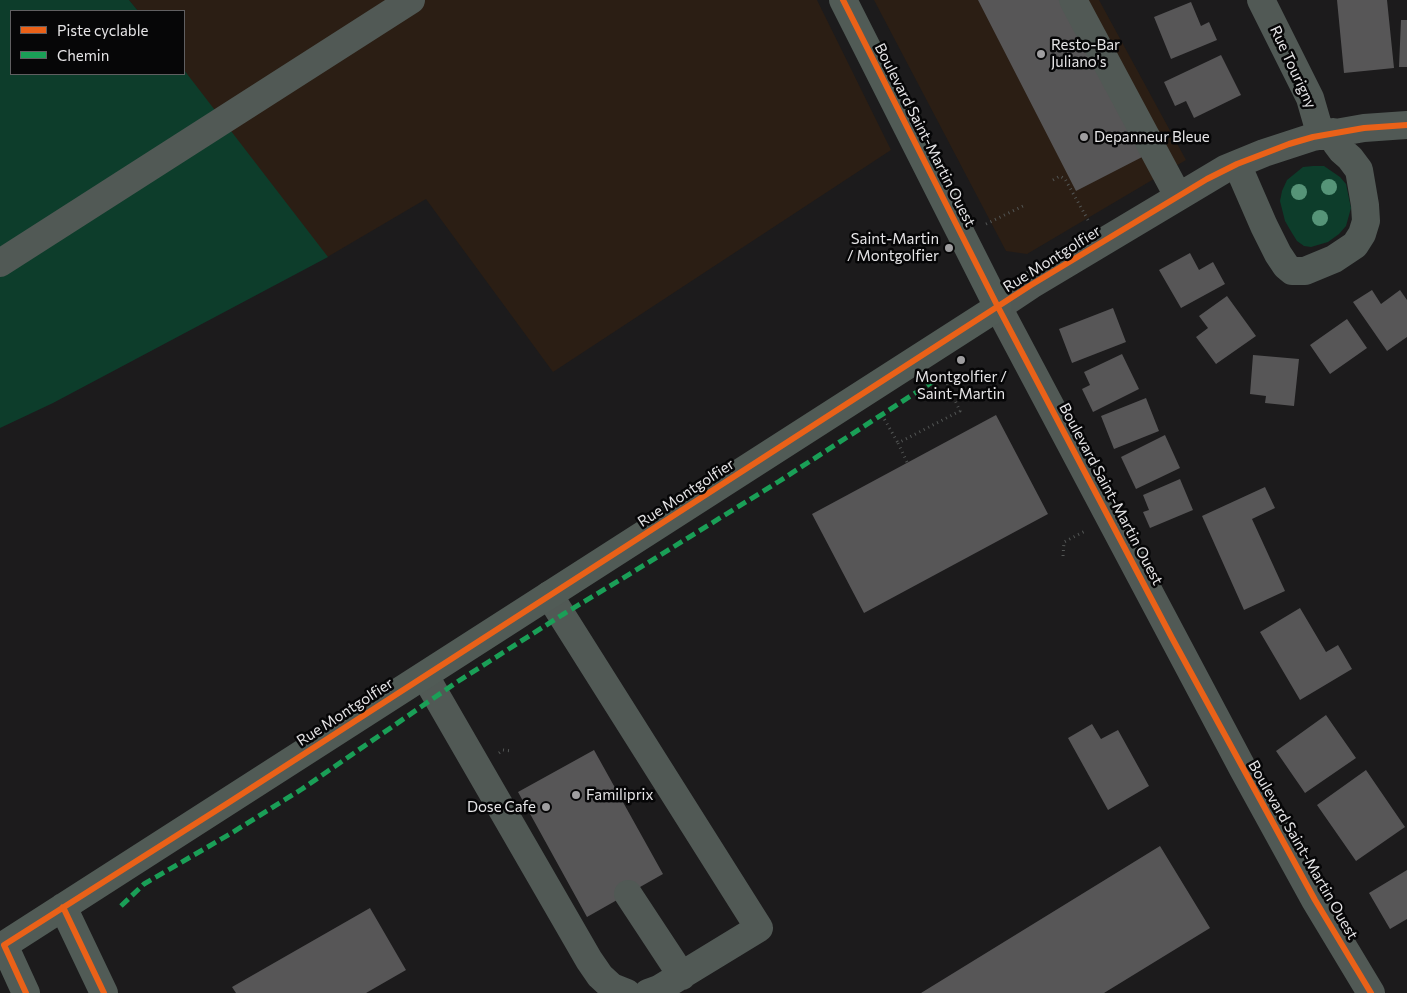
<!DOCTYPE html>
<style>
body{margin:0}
#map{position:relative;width:1407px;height:993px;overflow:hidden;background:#1c1b1c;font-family:Commissioner,sans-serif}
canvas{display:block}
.legend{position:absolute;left:10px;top:10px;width:175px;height:65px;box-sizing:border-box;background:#060607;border:1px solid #605f61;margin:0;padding:6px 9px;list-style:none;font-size:15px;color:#e6e5e7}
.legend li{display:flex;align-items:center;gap:10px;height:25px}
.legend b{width:25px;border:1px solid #605f61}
</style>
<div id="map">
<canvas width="1407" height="993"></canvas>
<ul class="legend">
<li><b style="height:6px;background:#ea6118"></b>Piste cyclable</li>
<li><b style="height:6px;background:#1a9f57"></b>Chemin</li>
</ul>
</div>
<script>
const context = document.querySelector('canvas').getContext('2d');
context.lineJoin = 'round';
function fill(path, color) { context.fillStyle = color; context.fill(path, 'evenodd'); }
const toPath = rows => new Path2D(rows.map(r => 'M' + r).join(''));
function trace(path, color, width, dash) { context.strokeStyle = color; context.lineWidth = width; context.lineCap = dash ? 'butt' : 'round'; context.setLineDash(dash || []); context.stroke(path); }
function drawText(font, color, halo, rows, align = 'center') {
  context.font = font + ' Commissioner,sans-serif'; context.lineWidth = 5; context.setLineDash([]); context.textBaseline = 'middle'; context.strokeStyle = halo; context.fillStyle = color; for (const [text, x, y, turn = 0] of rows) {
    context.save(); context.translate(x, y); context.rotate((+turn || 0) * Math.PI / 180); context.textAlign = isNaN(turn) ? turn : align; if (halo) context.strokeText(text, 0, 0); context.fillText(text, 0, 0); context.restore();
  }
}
fill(toPath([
 [129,0,817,0,891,150,553,372,426,199,324,259,184,73,184,11,138,11],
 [874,0,1099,0,1186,160,1027,254,1006,251]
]), '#2b1e14');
fill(toPath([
 [0,0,129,0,138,11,11,11,11,74,184,74,184,70,328,257,53,403,0,428],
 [1313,166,1324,166,1340,177,1346,184,1351,208,1346,226,1339,234,1328,242,1311,247,1304,246,1297,241,1292,233,1285,221,1280,201,1282,191,1287,180,1303,167]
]), '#0d3d2b');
fill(toPath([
 [978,0,1068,0,1148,154,1076,191],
 [1337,0,1387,0,1394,68,1344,73],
 [1191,2,1201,26,1209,22,1217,40,1171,59,1154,17],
 [1401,20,1407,20,1407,67,1399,67],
 [1221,55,1241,95,1194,118,1186,101,1175,106,1164,82],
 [1190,253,1199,270,1213,262,1225,284,1181,308,1159,270],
 [1372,290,1381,304,1400,290,1407,300,1407,337,1387,351,1353,302],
 [1227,296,1256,336,1216,364,1196,337,1208,328,1199,316],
 [1113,308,1126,342,1072,363,1059,329],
 [1347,319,1367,348,1330,374,1310,345],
 [1122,354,1139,389,1093,412,1082,389,1090,385,1084,372],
 [1253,355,1299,359,1294,406,1265,403,1266,396,1250,394],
 [1146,398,1159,431,1114,449,1101,416],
 [996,415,1048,514,864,613,812,514],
 [1165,435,1180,468,1136,489,1121,457],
 [1180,479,1193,510,1150,528,1143,512,1149,510,1143,495],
 [1265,487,1275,508,1252,519,1285,591,1244,610,1202,516],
 [1300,608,1326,652,1338,645,1352,669,1300,700,1260,632],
 [1326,715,1356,758,1305,793,1276,751],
 [1092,724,1101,739,1118,730,1149,786,1108,810,1068,738],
 [594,750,663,874,587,917,518,792],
 [1366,770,1405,827,1356,861,1317,805],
 [1160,846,1210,928,1104,993,921,993],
 [1407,870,1407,919,1390,929,1369,893],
 [370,908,406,970,366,993,236,993,232,987]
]), '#575657');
trace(toPath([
 [1053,180,1060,176,1065,179,1088,220],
 [986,224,1025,205],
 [882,415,898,443],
 [907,462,898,443,960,411,943,375],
 [1063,556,1064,542,1087,530],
 [499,753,503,750,512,751]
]), '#535655', 3, [1, 4]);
trace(toPath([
 [1073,0,1178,196],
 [1261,0,1310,98,1321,136],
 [1237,164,1264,226,1278,254,1286,266,1292,271,1305,271,1334,259,1355,245,1362,234,1366,221,1365,205,1359,170,1350,158,1342,151,1336,143,1333,132],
 [0,263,411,0],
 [549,595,759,928,659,989,648,993],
 [425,676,589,960,600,976,612,987,627,993],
 [628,894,682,976],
 [1371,993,1315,900,1243,769,998,307,1031,285,1225,169,1264,153,1313,137,1364,128,1407,125]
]), '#515955', 28);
trace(toPath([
 [63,907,104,993],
 [26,993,4,945,998,307,843,0]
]), '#515b56', 28);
trace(toPath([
 [121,906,144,884,230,834,302,789,457,682,562,615,633,572,778,482,943,375]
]), '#1a9f57', 5, [10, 5]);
trace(toPath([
 [843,0,998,307,1172,638,1315,900,1371,993],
 [63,907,104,993],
 [26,993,4,945,228,803,1031,285,1207,179,1237,164,1289,144,1313,137,1364,128,1407,125]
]), '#ea6118', 6);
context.fillStyle = '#569478';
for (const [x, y] of [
 [1329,187],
 [1299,192],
 [1320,218]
]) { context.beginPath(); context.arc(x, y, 8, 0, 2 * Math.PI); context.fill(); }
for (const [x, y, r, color] of [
 [1041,54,5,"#9f9ea0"],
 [1084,137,5,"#9f9ea0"],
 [949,248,5,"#9f9ea0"],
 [961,360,5,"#9f9ea0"],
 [576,795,5,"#9f9ea0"],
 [546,807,5,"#9f9ea0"]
]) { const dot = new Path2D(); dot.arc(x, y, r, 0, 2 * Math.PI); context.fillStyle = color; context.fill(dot); trace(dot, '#060607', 2); }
drawText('15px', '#e6e5e7', '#060607', [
 ["Resto-Bar",1051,45],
 ["Juliano's",1051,62],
 ["Depanneur Bleue",1094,137],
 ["Saint-Martin",939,239,"right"],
 ["/ Montgolfier",939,256,"right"],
 ["Montgolfier /",961,377,"center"],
 ["Saint-Martin",961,394,"center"],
 ["Familiprix",586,795],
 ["Dose Cafe",536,807,"right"]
], 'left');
drawText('15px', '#e6e5e7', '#060607', [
 ["Rue Tourigny",1293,67,65],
 ["Boulevard Saint-Martin Ouest",925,135,63],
 ["Rue Montgolfier",1052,259,-32],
 ["Rue Montgolfier",686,493,-33],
 ["Boulevard Saint-Martin Ouest",1111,494,62],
 ["Rue Montgolfier",345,712,-33],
 ["Boulevard Saint-Martin Ouest",1303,850,60]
]);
</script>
